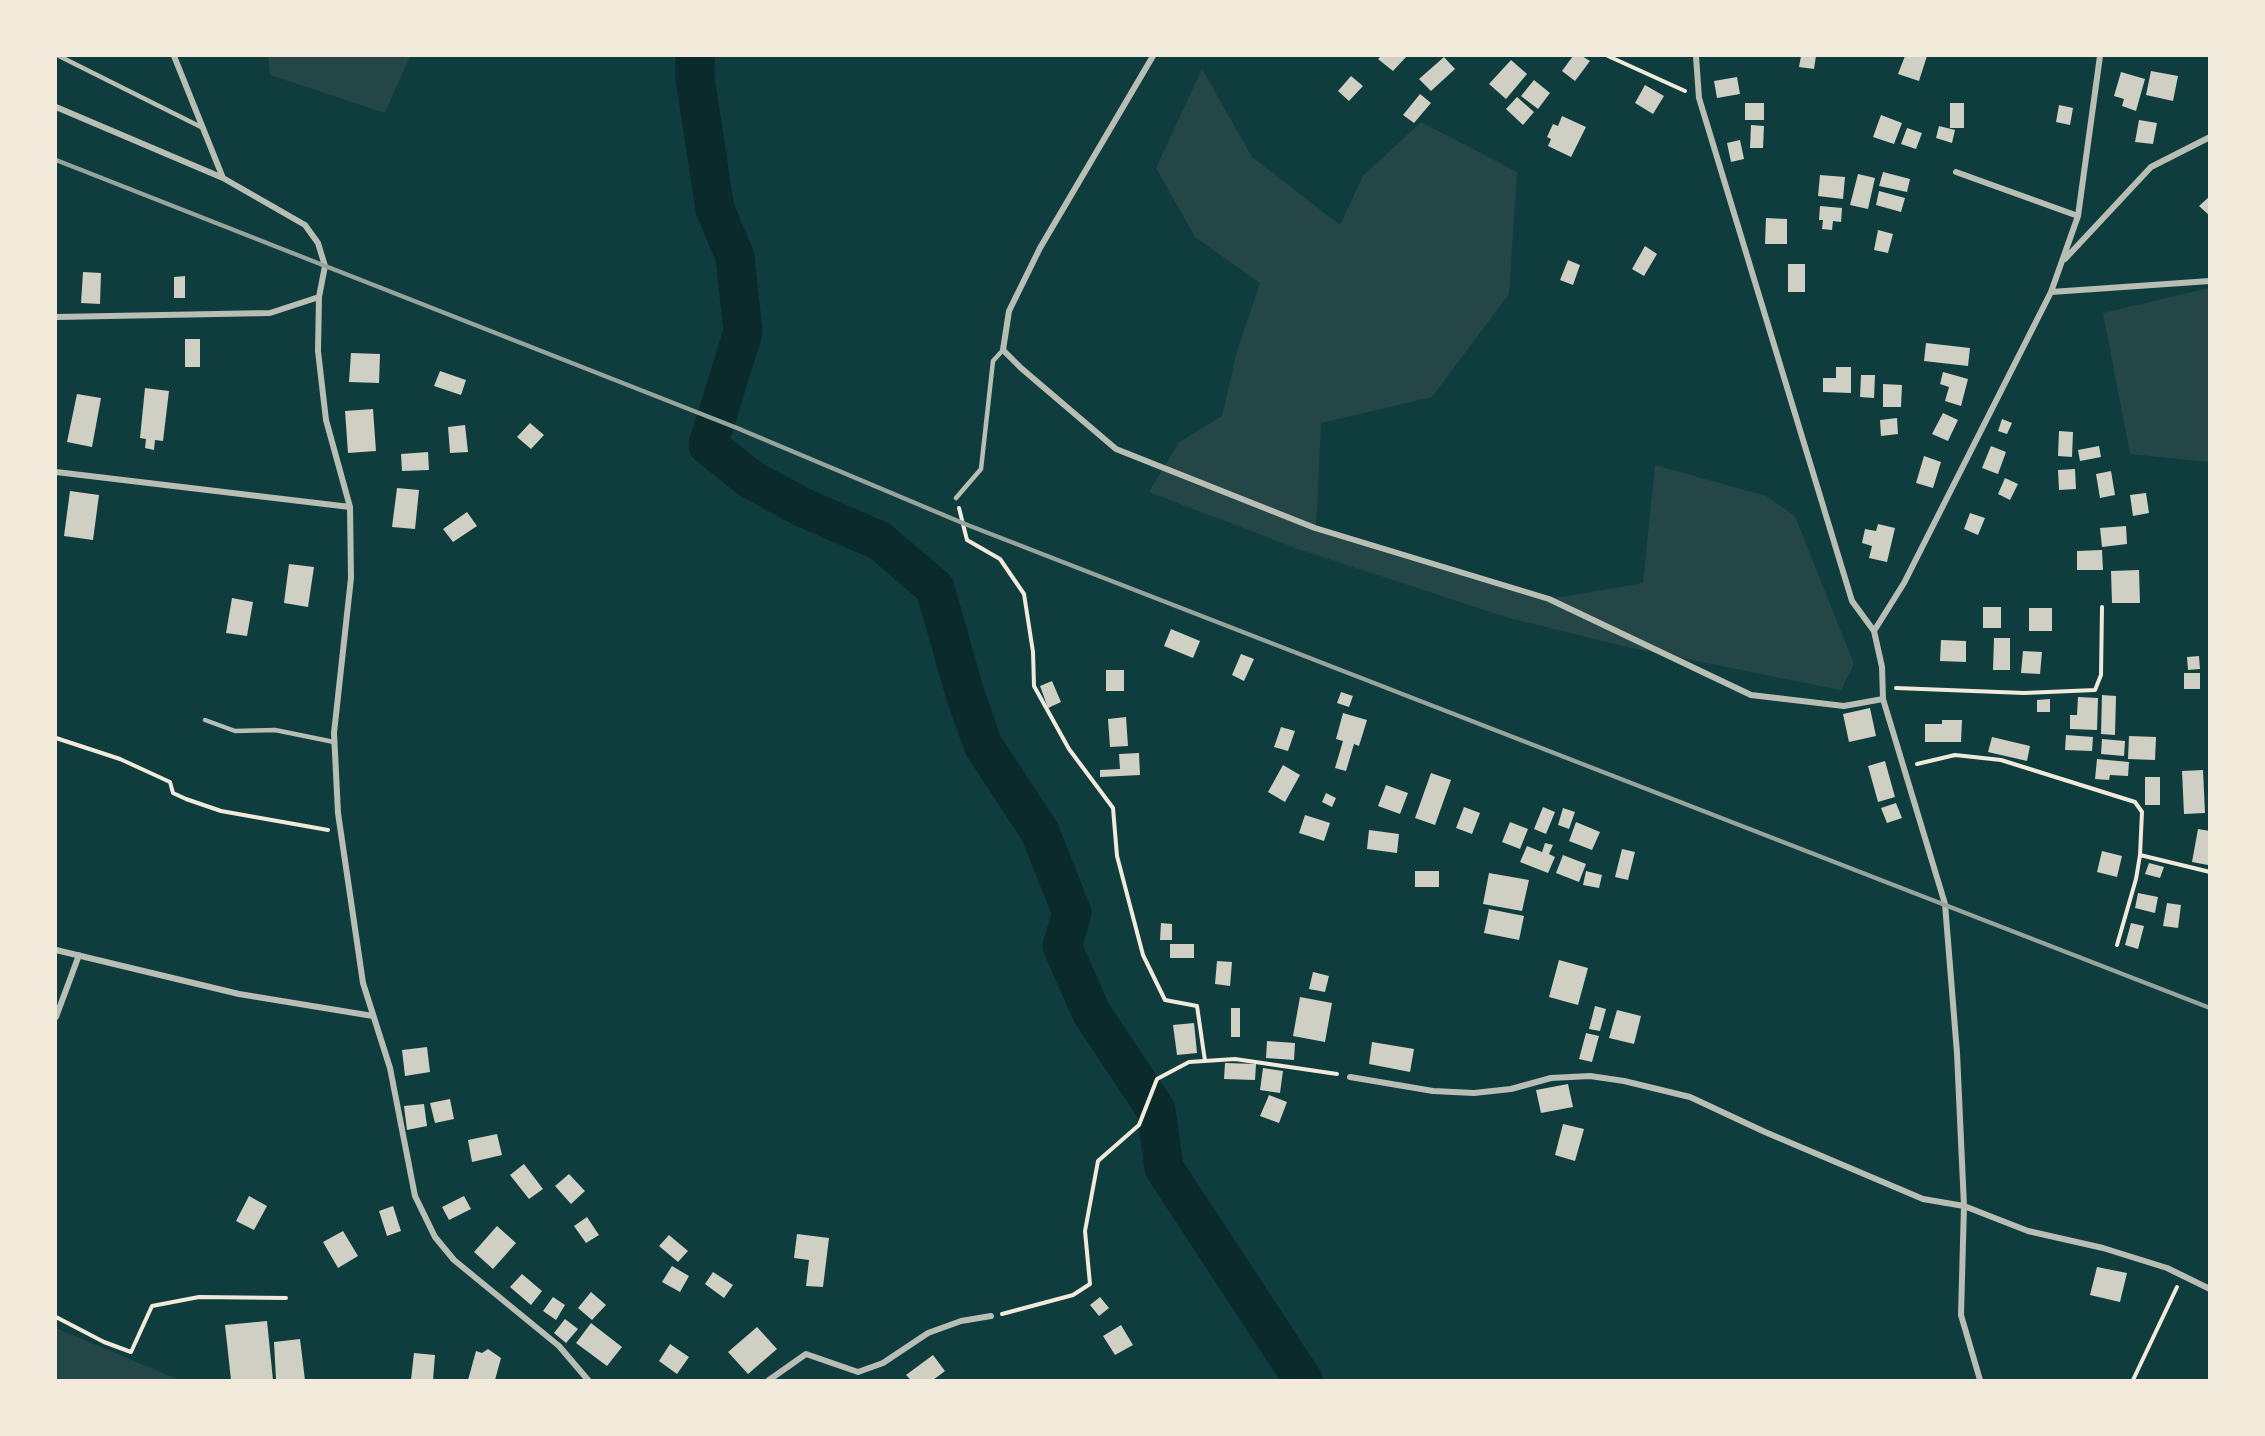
<!DOCTYPE html>
<style>
body{margin:0}
#map{position:relative;width:2265px;height:1436px;overflow:hidden;background:#0f3d3e;font-family:Quicksand,sans-serif}
canvas{display:block}
.frame{position:absolute;inset:0;border:57px solid #f1e9da;pointer-events:none}
</style>
<div id="map">
<canvas width="2265" height="1436"></canvas>
<div class="frame"></div>
</div>
<script>
const context = document.querySelector('canvas').getContext('2d');
context.lineJoin = 'round';
function fill(path, color) { context.fillStyle = color; context.fill(path, 'evenodd'); }
const toPath = rows => new Path2D(rows.map(r => 'M' + r).join(''));
function trace(path, color, width, dash) { context.strokeStyle = color; context.lineWidth = width; context.lineCap = dash ? 'butt' : 'round'; context.setLineDash(dash || []); context.stroke(path); }
fill(toPath([
 [268,56,410,56,385,113,270,75],
 [1202,69,1252,157,1340,225,1363,176,1421,122,1517,172,1509,294,1432,397,1321,423,1316,528,1549,599,1643,583,1655,465,1766,496,1795,516,1854,664,1841,690,1627,647,1509,618,1298,549,1149,492,1179,442,1222,416,1237,351,1260,283,1195,237,1156,168],
 [2209,288,2209,462,2130,454,2103,313],
 [56,1328,179,1380,56,1380]
]), '#244646');
trace(toPath([
 [695,56,695,78,715,209,735,257,743,332,708,445,750,479,802,507,880,541,935,588,965,694,983,745,1040,832,1072,913,1062,946,1091,1012,1156,1110,1164,1168,1303,1380]
]), '#0a2a2b', 39);
fill(toPath([
 [1381,56,1407,56,1393,71,1378,59],
 [1573,56,1582,56,1590,61,1575,81,1562,71],
 [1801,56,1816,56,1814,69,1799,67],
 [1905,56,1927,56,1919,81,1898,74],
 [1444,57,1455,69,1431,91,1419,79],
 [1511,60,1527,74,1506,99,1489,84],
 [2151,71,2178,76,2173,101,2146,95],
 [2121,72,2145,79,2136,111,2122,106,2124,99,2114,96],
 [1351,76,1363,86,1349,101,1338,91],
 [1737,77,1740,94,1717,98,1714,81],
 [1534,80,1550,93,1538,109,1521,96],
 [1645,85,1664,96,1653,114,1635,103],
 [1420,94,1431,103,1414,123,1403,115],
 [1517,97,1534,112,1523,125,1506,109],
 [1745,103,1764,103,1764,120,1745,120],
 [1950,103,1964,103,1964,128,1950,128],
 [2059,105,2073,108,2070,125,2056,122],
 [1881,115,1902,123,1894,144,1873,137],
 [1562,116,1586,127,1571,157,1548,146,1551,139,1547,137,1553,124,1558,126],
 [2139,120,2157,123,2153,144,2135,142],
 [1751,125,1764,126,1763,148,1750,148],
 [1939,126,1955,130,1952,143,1936,138],
 [1907,128,1922,133,1916,149,1901,144],
 [1740,140,1744,159,1731,162,1727,143],
 [1883,172,1910,179,1907,192,1879,186],
 [1858,174,1875,178,1868,209,1850,205],
 [1820,175,1845,177,1843,199,1818,196],
 [1879,191,1905,198,1901,212,1876,205],
 [2210,196,2210,216,2199,206],
 [1820,206,1842,208,1841,222,1833,221,1832,230,1822,229,1823,220,1819,220],
 [1766,218,1787,219,1787,244,1765,244],
 [1878,230,1893,234,1888,253,1874,250],
 [1645,246,1657,254,1644,276,1632,269],
 [1568,260,1580,265,1573,285,1560,280],
 [1788,264,1805,264,1805,292,1788,292],
 [83,272,101,273,100,304,81,303],
 [185,276,185,298,174,298,174,277],
 [185,339,200,339,200,367,185,367],
 [1926,343,1970,348,1968,366,1924,361],
 [351,353,380,354,379,383,349,382],
 [1836,367,1851,367,1851,393,1823,392,1823,378,1836,378],
 [440,371,466,380,461,395,434,386],
 [1943,372,1968,379,1961,406,1945,401,1949,387,1940,384],
 [1861,375,1875,375,1874,398,1860,397],
 [1883,384,1902,385,1901,407,1883,407],
 [145,388,169,391,163,441,155,440,154,450,145,448,146,439,140,438],
 [77,394,101,398,92,447,67,442],
 [373,409,376,451,348,453,345,411],
 [1943,413,1958,420,1948,441,1932,434],
 [1897,418,1898,434,1881,436,1880,420],
 [2002,419,2012,423,2007,434,1998,431],
 [530,423,544,435,531,449,517,437],
 [465,425,468,452,450,453,448,427],
 [2059,431,2073,432,2072,457,2058,456],
 [1991,446,2006,452,1998,474,1982,468],
 [2099,446,2101,457,2080,461,2078,450],
 [428,452,429,470,402,471,401,454],
 [1924,456,1941,462,1933,488,1916,483],
 [2075,469,2076,489,2059,490,2058,470],
 [2111,471,2115,495,2100,498,2096,474],
 [2005,478,2018,484,2010,500,1998,494],
 [397,488,419,490,415,529,392,527],
 [70,491,99,495,93,540,64,536],
 [2146,493,2149,513,2133,516,2130,495],
 [467,512,477,526,453,542,443,529],
 [1970,513,1985,518,1978,535,1964,529],
 [1878,524,1895,528,1887,562,1869,558,1872,546,1862,543,1865,529,1876,531],
 [2126,526,2127,544,2102,547,2100,528],
 [2102,550,2103,570,2077,570,2077,551],
 [289,564,314,567,308,607,284,603],
 [2139,570,2140,603,2112,603,2111,571],
 [232,598,253,602,247,636,226,633],
 [1983,607,2001,607,2001,628,1983,628],
 [2029,608,2052,608,2052,631,2029,631],
 [1171,629,1200,641,1193,658,1164,646],
 [1994,638,2010,638,2010,670,1993,670],
 [1941,640,1966,641,1966,662,1940,661],
 [2023,651,2042,652,2040,674,2021,673],
 [1241,654,1254,659,1244,681,1232,675],
 [2199,656,2200,669,2188,670,2187,657],
 [1106,670,1124,670,1124,691,1106,691],
 [2184,673,2200,673,2200,689,2184,689],
 [1052,681,1061,702,1048,708,1040,686],
 [1341,692,1353,696,1349,707,1337,703],
 [2102,695,2116,696,2115,735,2101,734],
 [2078,697,2098,698,2097,730,2070,729,2070,715,2077,715],
 [2050,699,2050,712,2037,712,2037,700],
 [1870,708,1876,736,1849,742,1843,714],
 [1343,713,1367,720,1359,746,1354,744,1346,771,1335,768,1343,741,1336,739],
 [1126,717,1128,746,1110,747,1108,719],
 [1942,720,1962,720,1961,742,1925,742,1925,724,1942,724],
 [1281,727,1295,731,1288,751,1274,747],
 [2066,735,2093,737,2092,751,2065,750],
 [2129,736,2156,737,2155,760,2128,759],
 [1992,737,2030,746,2027,761,1988,752],
 [2102,739,2125,741,2124,756,2101,754],
 [1139,753,1140,775,1100,777,1100,770,1120,769,1119,754],
 [2097,759,2129,762,2128,776,2110,775,2109,780,2095,779],
 [1885,761,1895,797,1878,802,1868,766],
 [1283,765,1300,775,1285,802,1268,792],
 [2203,770,2205,813,2184,814,2182,771],
 [1431,773,1451,780,1435,825,1415,818],
 [2145,777,2160,777,2160,805,2145,805],
 [1386,785,1408,793,1400,814,1378,806],
 [1326,793,1336,798,1332,807,1322,802],
 [1896,803,1902,818,1887,823,1881,808],
 [1464,807,1480,813,1472,834,1456,828],
 [1543,807,1555,812,1546,834,1534,829],
 [1563,808,1575,812,1569,829,1558,825],
 [1305,815,1330,823,1324,841,1299,833],
 [1510,822,1528,829,1520,849,1502,842],
 [1576,822,1600,832,1592,850,1569,841],
 [2198,829,2210,831,2208,865,2192,862],
 [1369,830,1399,834,1397,853,1367,849],
 [1545,843,1553,845,1549,854,1555,857,1548,873,1520,862,1527,846,1542,852],
 [1622,849,1635,852,1628,880,1615,877],
 [2102,851,2122,856,2117,877,2097,872],
 [1563,855,1586,864,1579,882,1556,873],
 [2149,863,2164,867,2160,878,2145,874],
 [1415,871,1439,871,1439,887,1415,887],
 [1586,871,1602,875,1599,888,1583,885],
 [1489,873,1529,880,1522,911,1483,904],
 [2138,893,2158,897,2155,913,2135,908],
 [2167,903,2181,905,2178,928,2163,926],
 [1489,909,1524,916,1519,940,1484,933],
 [1161,923,1172,924,1172,940,1160,940],
 [2131,923,2144,926,2138,949,2125,945],
 [1170,944,1194,944,1194,958,1170,958],
 [1559,960,1588,968,1578,1005,1549,997],
 [1217,961,1232,962,1230,986,1215,984],
 [1313,972,1329,976,1325,992,1309,989],
 [1300,997,1332,1003,1325,1042,1293,1036],
 [1595,1006,1606,1009,1600,1031,1589,1029],
 [1231,1008,1240,1008,1240,1037,1231,1037],
 [1617,1010,1641,1016,1634,1044,1609,1038],
 [1194,1023,1197,1053,1177,1055,1173,1025],
 [1586,1033,1599,1036,1592,1062,1579,1059],
 [1267,1041,1295,1043,1294,1060,1266,1058],
 [1372,1042,1414,1049,1410,1072,1369,1064],
 [427,1047,430,1072,405,1076,402,1050],
 [1225,1063,1256,1064,1255,1080,1224,1079],
 [1263,1068,1283,1071,1280,1093,1260,1090],
 [1568,1084,1573,1107,1541,1113,1536,1090],
 [1269,1095,1287,1102,1279,1123,1260,1116],
 [450,1099,454,1119,435,1123,430,1103],
 [424,1104,427,1126,407,1130,404,1106],
 [1563,1124,1584,1129,1575,1161,1555,1155],
 [497,1134,502,1155,472,1162,468,1140],
 [524,1164,543,1189,529,1199,510,1175],
 [569,1174,585,1191,571,1204,555,1186],
 [249,1196,267,1206,254,1230,236,1221],
 [464,1196,471,1209,449,1220,442,1207],
 [393,1206,401,1231,387,1236,379,1211],
 [587,1217,599,1235,586,1243,574,1226],
 [497,1226,516,1243,493,1269,474,1252],
 [343,1231,358,1256,338,1268,323,1242],
 [797,1234,829,1238,823,1287,806,1286,809,1260,794,1258],
 [669,1235,688,1251,678,1262,659,1246],
 [672,1266,689,1276,680,1292,662,1282],
 [2097,1267,2127,1273,2120,1302,2090,1295],
 [713,1272,733,1285,724,1298,705,1284],
 [522,1274,542,1291,531,1305,510,1287],
 [591,1292,606,1305,592,1320,578,1308],
 [553,1297,565,1305,556,1320,543,1311],
 [1100,1297,1109,1308,1099,1316,1090,1305],
 [565,1319,578,1329,566,1343,554,1333],
 [267,1321,273,1380,231,1380,225,1325],
 [591,1323,622,1347,607,1366,576,1343],
 [1121,1325,1133,1345,1115,1355,1103,1336],
 [757,1327,777,1349,748,1374,728,1352],
 [300,1339,305,1380,276,1380,274,1342],
 [670,1344,689,1357,677,1374,659,1361],
 [488,1349,501,1358,495,1380,468,1380,476,1351,482,1353],
 [414,1353,435,1355,433,1380,411,1380],
 [933,1355,945,1371,933,1380,911,1380,906,1375]
]), '#cfcfc3');
trace(toPath([
 [1608,56,1685,91],
 [959,508,967,540,1000,559,1024,594,1033,652,1034,686,1069,749,1113,808,1117,856,1143,955,1165,1000,1197,1006,1205,1061],
 [1896,688,2024,693,2095,690,2101,675,2102,607],
 [56,738,120,759,170,782,173,793,186,799,221,811,328,830],
 [1917,764,1955,755,2001,760,2135,802,2142,812,2140,855,2136,879,2117,945],
 [2140,855,2210,872],
 [1002,1314,1073,1295,1090,1284,1085,1231,1098,1161,1139,1125,1157,1079,1189,1062,1235,1059,1337,1074],
 [56,1317,104,1342,131,1352,152,1306,199,1297,286,1298],
 [2133,1380,2177,1287]
]), '#f1e9da', 4);
trace(toPath([
 [59,56,203,128],
 [956,498,981,469,993,361,1003,350],
 [205,720,235,731,275,730,334,742]
]), '#b8beb3', 4.5);
trace(toPath([
 [174,56,223,178,305,225,318,243,325,266,319,297,318,351,326,420,350,507,351,578,334,733,338,813,363,983,390,1068,415,1196,435,1237,454,1260,559,1346,588,1380],
 [1153,56,1040,248,1009,311,1003,350,1021,368,1116,449,1315,528,1549,599,1751,695,1844,706,1883,699],
 [1696,56,1699,98,1852,601,1874,631,1882,667,1883,699,1945,904,1957,1053,1964,1206,1961,1315,1980,1380],
 [56,107,223,178],
 [1956,172,2078,216],
 [2065,259,2151,167,2210,137],
 [2051,292,2210,281],
 [56,317,270,313,319,297],
 [56,472,350,507],
 [1874,631,1904,583,2051,292,2078,216,2100,56],
 [56,950,239,994,373,1016],
 [56,1017,79,955],
 [1350,1077,1433,1091,1474,1093,1511,1089,1551,1078,1590,1076,1624,1081,1690,1097,1765,1132,1923,1199,1964,1206,2028,1231,2103,1248,2167,1268,2210,1289],
 [769,1380,806,1354,858,1372,883,1363,928,1333,961,1321,991,1316]
]), '#b8beb3', 6);
trace(toPath([
 [56,160,737,428,965,524,2210,1008]
]), '#97a49c', 4.5);
</script>
